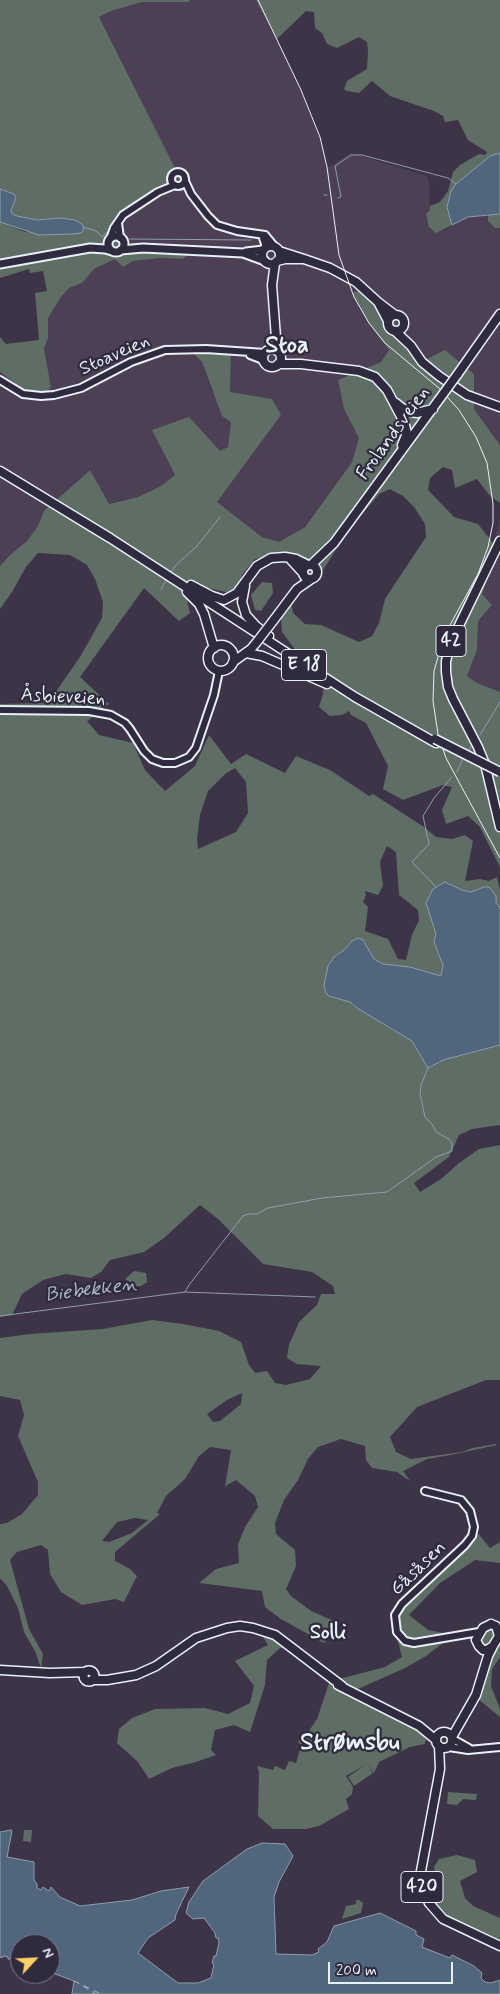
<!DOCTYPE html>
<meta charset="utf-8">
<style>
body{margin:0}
#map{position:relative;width:500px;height:1994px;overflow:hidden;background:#3d3447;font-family:Mynerve,sans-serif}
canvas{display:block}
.north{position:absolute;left:10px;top:1934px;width:50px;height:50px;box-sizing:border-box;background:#2f2a3d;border:1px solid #797a88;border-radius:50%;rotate:65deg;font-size:14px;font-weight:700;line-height:20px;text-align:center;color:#e8f1f8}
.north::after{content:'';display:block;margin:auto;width:18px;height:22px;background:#ffd166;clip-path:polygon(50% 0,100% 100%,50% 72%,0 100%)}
.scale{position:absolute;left:328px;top:1962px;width:125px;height:22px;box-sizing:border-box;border:2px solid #e8f1f8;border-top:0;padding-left:6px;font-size:15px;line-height:18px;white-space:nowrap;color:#e8f1f8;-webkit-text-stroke:4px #2f2a3d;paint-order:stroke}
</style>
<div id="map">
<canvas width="500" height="1994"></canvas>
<div class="north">N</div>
<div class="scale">200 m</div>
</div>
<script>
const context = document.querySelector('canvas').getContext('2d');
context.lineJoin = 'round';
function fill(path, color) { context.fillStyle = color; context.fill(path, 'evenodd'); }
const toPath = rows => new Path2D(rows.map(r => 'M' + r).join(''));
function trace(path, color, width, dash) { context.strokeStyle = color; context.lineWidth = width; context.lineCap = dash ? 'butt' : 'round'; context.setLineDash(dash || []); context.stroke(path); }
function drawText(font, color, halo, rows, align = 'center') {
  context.font = font + ' Mynerve,sans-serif'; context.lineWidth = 4.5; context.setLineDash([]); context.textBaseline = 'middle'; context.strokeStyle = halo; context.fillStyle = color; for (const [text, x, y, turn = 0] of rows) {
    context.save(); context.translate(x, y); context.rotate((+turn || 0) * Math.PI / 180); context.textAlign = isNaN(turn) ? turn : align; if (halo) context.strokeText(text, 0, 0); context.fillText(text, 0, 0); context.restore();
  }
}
fill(toPath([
 [190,0,256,0,273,30,306,103,322,144,327,168,351,153,427,176,429,186,430,210,427,212,443,231,468,217,482,215,488,215,488,221,495,228,500,228,500,445,474,409,474,374,423,361,369,324,389,350,381,362,338,380,344,409,359,438,352,462,304,527,279,543,262,537,217,502,281,415,272,399,230,392,231,352,191,351,202,362,210,388,231,422,228,447,220,451,165,455,175,475,161,486,138,497,108,504,89,470,44,511,38,526,27,541,10,555,0,566,0,372,4,376,51,387,44,349,48,338,48,318,61,297,69,288,82,283,94,269,115,259,123,267,133,261,161,258,183,259,136,248,119,242,118,228,137,95,99,17,111,11,142,2,188,2],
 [500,519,500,692,477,683,467,676,477,650,478,621,492,605,482,594,494,556,493,543]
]), '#4d4054');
fill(toPath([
 [0,0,190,0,188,2,142,2,111,11,99,17,180,178,153,193,126,212,118,228,119,241,136,248,191,251,183,259,161,258,133,261,123,267,115,259,94,269,82,283,69,288,61,297,48,318,48,338,44,349,51,387,45,393,25,390,0,372,0,337,6,344,39,340,35,293,47,291,43,271,30,273,29,269,0,278,0,222,25,232,62,234,74,234,82,224,75,220,61,218,37,220,17,216,12,214,11,210,16,198,5,190,0,189],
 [256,0,500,0,500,153,490,156,475,169,451,223,452,225,436,233,429,227,426,214,430,210,430,206,440,202,448,191,453,172,460,165,479,154,485,155,487,152,468,140,458,120,445,122,443,116,434,111,390,96,372,81,359,93,347,91,344,89,347,81,367,69,368,51,367,42,359,37,337,48,327,44,322,33,315,28,314,12,306,11,277,39],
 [500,214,500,228,495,228,488,221,488,215],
 [364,289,380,302,423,361,445,350,474,374,474,409,500,445,500,503,490,496,477,479,455,488,452,470,443,467,430,478,428,490,454,517,478,524,493,543,494,556,482,594,492,605,478,621,477,650,467,676,477,683,500,692,500,867,480,827,468,816,446,824,442,810,452,787,443,785,403,800,383,789,388,766,366,723,351,715,349,711,342,715,330,716,319,707,323,694,324,678,305,663,282,632,281,618,302,576,297,563,276,556,255,559,242,575,239,585,230,593,195,585,186,596,190,613,179,621,144,588,80,677,109,704,87,721,99,735,133,743,145,770,165,791,195,766,209,735,231,764,246,754,285,773,296,756,330,770,369,796,373,794,424,827,436,837,452,839,465,835,473,841,465,881,480,879,489,881,497,877,500,890,500,907,484,887,471,892,462,890,445,882,433,889,434,925,436,934,434,942,443,965,441,976,410,967,384,964,374,959,363,940,352,941,344,950,334,957,328,966,324,986,326,993,329,996,350,1002,357,1008,412,1041,428,1068,443,1060,500,1045,500,1125,472,1129,459,1135,449,1157,414,1183,420,1192,441,1179,459,1163,479,1149,500,1145,500,1380,486,1380,417,1407,390,1437,396,1452,411,1459,462,1452,472,1448,496,1444,497,1445,451,1455,427,1459,403,1471,410,1481,397,1472,372,1468,366,1460,365,1446,341,1439,318,1447,308,1459,298,1480,284,1500,275,1523,276,1534,295,1550,296,1566,286,1589,291,1596,311,1611,334,1621,336,1631,324,1643,281,1619,265,1607,262,1591,199,1583,216,1569,239,1563,238,1544,245,1527,258,1507,255,1496,236,1480,227,1485,209,1503,225,1487,231,1450,210,1447,199,1456,185,1479,166,1496,157,1513,160,1514,115,1552,115,1561,130,1569,137,1576,124,1602,115,1599,82,1605,61,1592,50,1574,48,1550,41,1545,17,1552,10,1560,29,1629,43,1654,41,1669,36,1653,24,1632,18,1608,7,1586,0,1578,0,1524,7,1523,22,1514,38,1495,38,1482,18,1436,24,1415,20,1400,0,1396,0,1338,30,1334,103,1329,152,1320,183,1324,219,1331,241,1342,249,1365,255,1373,267,1371,275,1383,286,1385,310,1379,321,1366,297,1364,287,1358,289,1345,299,1322,317,1305,321,1294,335,1294,333,1286,312,1272,263,1264,218,1219,200,1205,164,1238,144,1252,110,1260,101,1272,91,1278,66,1274,43,1280,22,1294,12,1315,0,1317,0,704,48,703,80,657,102,618,103,602,95,579,87,565,70,555,38,553,26,567,12,592,0,609,0,566,10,555,27,541,38,526,44,511,90,470,109,504,138,497,161,486,175,475,152,430,189,417,220,451,228,447,231,422,222,416,202,362,190,350,231,352,230,392,272,399,281,415,217,502,262,537,279,542,305,527,352,462,359,438,344,409,338,380,381,362,389,350,369,324,352,293],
 [390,489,403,496,414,507,425,524,426,537,385,599,379,623,372,636,359,642,321,625,305,624,293,613,291,602,305,588,313,583,327,564,347,532,379,494],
 [235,768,246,782,248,813,236,832,198,849,197,839,200,815,208,791,225,774],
 [387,846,396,852,399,895,418,910,419,920,412,935,406,960,398,959,388,939,365,931,368,907,363,902,366,895,365,891,378,895,383,886,380,862],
 [242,1393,241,1404,220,1421,213,1422,207,1414,227,1400],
 [135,1518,148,1520,132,1533,109,1542,102,1541,117,1522],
 [262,582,272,583,273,593,261,611,255,610,251,595],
 [134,1271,146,1273,147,1282,141,1286,136,1286,125,1279],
 [472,1526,490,1548,500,1542,500,1563,475,1560,440,1583,409,1615,428,1630,453,1635,426,1656,405,1668,358,1689,355,1694,420,1720,424,1737,427,1741,425,1741,425,1744,410,1747,379,1762,374,1773,367,1764,373,1773,354,1786,348,1777,365,1765,346,1776,353,1787,352,1794,346,1799,349,1809,319,1826,306,1829,273,1829,258,1816,259,1772,257,1766,273,1770,275,1766,285,1770,289,1761,296,1763,301,1746,298,1741,305,1737,317,1719,329,1683,293,1650,280,1648,267,1660,265,1685,250,1732,234,1725,215,1730,211,1750,216,1755,196,1762,172,1768,149,1779,138,1762,117,1743,119,1729,132,1718,155,1709,205,1708,228,1714,250,1703,254,1686,235,1661,268,1645,258,1629,265,1628,325,1671,339,1679,385,1667,402,1657,396,1633,395,1613,405,1597,459,1546],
 [490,1628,494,1629,495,1636,493,1641,485,1645,481,1643,481,1639,486,1630],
 [500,1642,500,1657,492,1669,491,1686,500,1709,500,1717,477,1698,492,1654],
 [448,1792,477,1794,476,1800,463,1799,457,1805,447,1804],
 [24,1830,32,1830,31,1842,23,1841],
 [457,1855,475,1860,477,1872,460,1881,465,1898,473,1906,500,1918,500,1942,485,1934,462,1925,443,1914,432,1903,437,1891,434,1867,439,1859],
 [356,1900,359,1900,363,1903,361,1913,342,1919,346,1906,356,1904]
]), '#5e6e64');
const water = toPath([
 [500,153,500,214,468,217,452,225,447,207,451,191,456,184,490,156,500,153],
 [0,189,14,194,16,198,11,210,12,214,17,216,37,220,61,218,75,220,82,224,84,229,81,233,74,234,39,235,0,222,0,189],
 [445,882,462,890,471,892,484,887,489,887,496,896,496,903,500,907,500,1045,443,1060,428,1068,412,1041,357,1008,350,1002,329,996,326,993,324,986,328,966,334,957,344,950,352,941,358,938,363,940,374,959,383,964,410,967,441,976,443,965,434,942,436,934,426,903,433,889,445,882],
 [11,1830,12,1831,7,1857,34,1862,34,1880,37,1884,37,1888,41,1890,43,1887,49,1891,51,1887,60,1897,80,1906,132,1900,161,1891,189,1887,176,1914,175,1920,148,1938,138,1953,178,1983,198,1983,211,1978,214,1964,212,1963,214,1956,216,1956,219,1943,218,1938,216,1938,215,1933,204,1918,193,1919,186,1913,189,1902,203,1881,247,1849,262,1843,285,1844,293,1856,279,1882,274,1897,276,1954,312,1955,319,1952,318,1949,327,1942,334,1926,380,1913,416,1931,416,1935,424,1939,422,1947,450,1958,452,1955,474,1966,482,1973,481,1978,485,1982,491,1983,500,1980,500,1994,72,1994,74,1981,50,1972,50,1944,20,1944,20,1960,8,1959,8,1957,3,1956,2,1958,0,1957,0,1832,11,1830]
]);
fill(water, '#51667c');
trace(water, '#8d9eae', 1);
trace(toPath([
 [324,195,327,195],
 [338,198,341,197,335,166,351,155,362,155,448,178,456,184],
 [83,227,96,231,102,237,108,231],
 [130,239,251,240],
 [170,574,175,566,197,546,220,517],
 [161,590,166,580],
 [480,735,500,702],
 [468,751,472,745],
 [457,772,464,756],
 [436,887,412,862,429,844,423,816,434,798,452,777],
 [185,1292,189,1285,243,1216,248,1214,257,1214,268,1208,322,1198,387,1192,436,1157,452,1151,452,1144,449,1139,436,1132,432,1124,425,1117,420,1094,421,1085,428,1068],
 [0,1316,185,1292,315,1297]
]), '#8d9eae', 1);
trace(toPath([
 [74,1981,101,1994],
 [83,1986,96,1994]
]), '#acb9c6', 1, [6, 5]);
const tertiary = toPath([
 '171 179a7 7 0 1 1 14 0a7 7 0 1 1-14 0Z',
 [185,181,191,194,208,216,217,225,237,231,265,235,274,246],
 [118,223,120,238],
 [262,235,266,247],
 [110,239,114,228,123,215,158,192,175,185],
 [250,355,263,360],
 [0,380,23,394,41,396,54,395,81,388,131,362,165,350,206,349,265,353],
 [0,710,89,711,111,715,125,723,130,729,144,751,152,759,163,763,175,763,189,757,196,748,214,695,219,671],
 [425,1491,461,1500,470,1511,474,1527,472,1536,465,1545,402,1604,395,1615,397,1632,405,1641,414,1643,479,1632],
 [453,1739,469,1748],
 [449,1747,468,1750,500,1747]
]);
const secondary = toPath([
 '108 244a8 8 0 1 1 16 0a8 8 0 1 1-16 0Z',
 [121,250,143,248,243,253,265,261],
 [246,252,263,250],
 [0,264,90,248,105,249,112,251]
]);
const primary = toPath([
 '262 255a9 9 0 1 1 18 0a9 9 0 1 1-18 0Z',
 [304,259,330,268,356,282,378,302],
 [277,261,285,259,304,259,279,251],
 [275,263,272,285,277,351],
 '388 323a8 8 0 1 1 16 0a8 8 0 1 1-16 0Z',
 [388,321,378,302,395,315],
 [395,331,411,346,422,362,439,376,467,395,500,407],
 '263 358a9 9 0 1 1 18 0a9 9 0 1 1-18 0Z',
 [278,364,301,364,359,371,375,377,387,390,404,422,407,433,402,445],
 [457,375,500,314],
 [396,403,402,408,411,412,417,413,433,409],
 [500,541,451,642,446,661,446,672,448,687,453,699,478,747,485,764,500,827],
 '303 572a7 7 0 1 1 14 0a7 7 0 1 1-14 0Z',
 [311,565,334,543,438,401],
 [273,621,297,589,310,580],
 '208 658a13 13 0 1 1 26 0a13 13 0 1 1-26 0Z',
 [233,662,251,649,256,643],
 [491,1624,496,1626,499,1636,493,1646,487,1650,483,1650,479,1646,476,1640,483,1628,491,1624],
 [0,1670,50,1673,84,1672],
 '83.5 1676a5.5 5.5 0 1 1 11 0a5.5 5.5 0 1 1-11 0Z',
 [92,1680,107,1680,136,1675,156,1666,196,1638,227,1628,240,1626,253,1628,275,1635,342,1686],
 [338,1685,419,1726,436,1740],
 '436 1740a8 8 0 1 1 16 0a8 8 0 1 1-16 0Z',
 [452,1737,476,1695,488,1656,493,1646],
 [439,1746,440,1769,421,1871,423,1889,429,1903,443,1919,500,1946]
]);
const trunk = toPath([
 [0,471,110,538,355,697,436,743],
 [291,560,303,573],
 [191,585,212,596,224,600,237,593,257,566,271,558,285,557,296,559,308,565],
 [245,586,242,602,246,615,256,626,269,636],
 [187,592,199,604,204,614,214,648],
 [246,653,262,656,327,684]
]);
trace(tertiary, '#e8f1f8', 10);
trace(secondary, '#e8f1f8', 11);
trace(primary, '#e8f1f8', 11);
trace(trunk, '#e8f1f8', 11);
trace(tertiary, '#2f2a3d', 6);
trace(secondary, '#2f2a3d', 7);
trace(primary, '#2f2a3d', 8);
trace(trunk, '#2f2a3d', 8);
trace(toPath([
 [258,0,301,90,320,137,327,167,339,255,354,297,369,323,385,343,440,389,459,410,476,437,487,463,493,504,493,523,488,547,478,574,444,636,434,671,433,701,438,734,446,758,500,858]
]), '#e8f1f8', 1);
const primaryBridge = toPath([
 [438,401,457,375],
 [256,643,273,621]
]);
const trunkBridge = toPath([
 [435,739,500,772]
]);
trace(primaryBridge, '#e8f1f8', 11, []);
trace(trunkBridge, '#e8f1f8', 11, []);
trace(primaryBridge, '#2f2a3d', 8);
trace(trunkBridge, '#2f2a3d', 8);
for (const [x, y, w] of [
 [451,641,30],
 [304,665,45],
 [422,1887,42]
]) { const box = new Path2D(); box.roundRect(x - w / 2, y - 15.5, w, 31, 4); context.fillStyle = '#2f2a3d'; context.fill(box); trace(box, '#e8f1f8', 1); }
drawText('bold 18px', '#e8f1f8', null, [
 ["42",451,641],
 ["E 18",304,665],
 ["420",422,1887]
]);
drawText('19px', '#e8f1f8', '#2f2a3d', [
 ["Stoaveien",115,356,-24],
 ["Frolandsveien",394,434,-54],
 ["Åsbieveien",63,698,3],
 ["Gåsåsen",419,1569,-44]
]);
drawText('italic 20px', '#acb9c6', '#2f2a3d', [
 ["Biebekken",91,1291,-7]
]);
drawText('bold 20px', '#e8f1f8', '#2f2a3d', [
 ["Solli",328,1634]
]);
drawText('bold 24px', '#e8f1f8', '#2f2a3d', [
 ["Stoa",287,347],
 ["Strømsbu",350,1744]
]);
</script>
